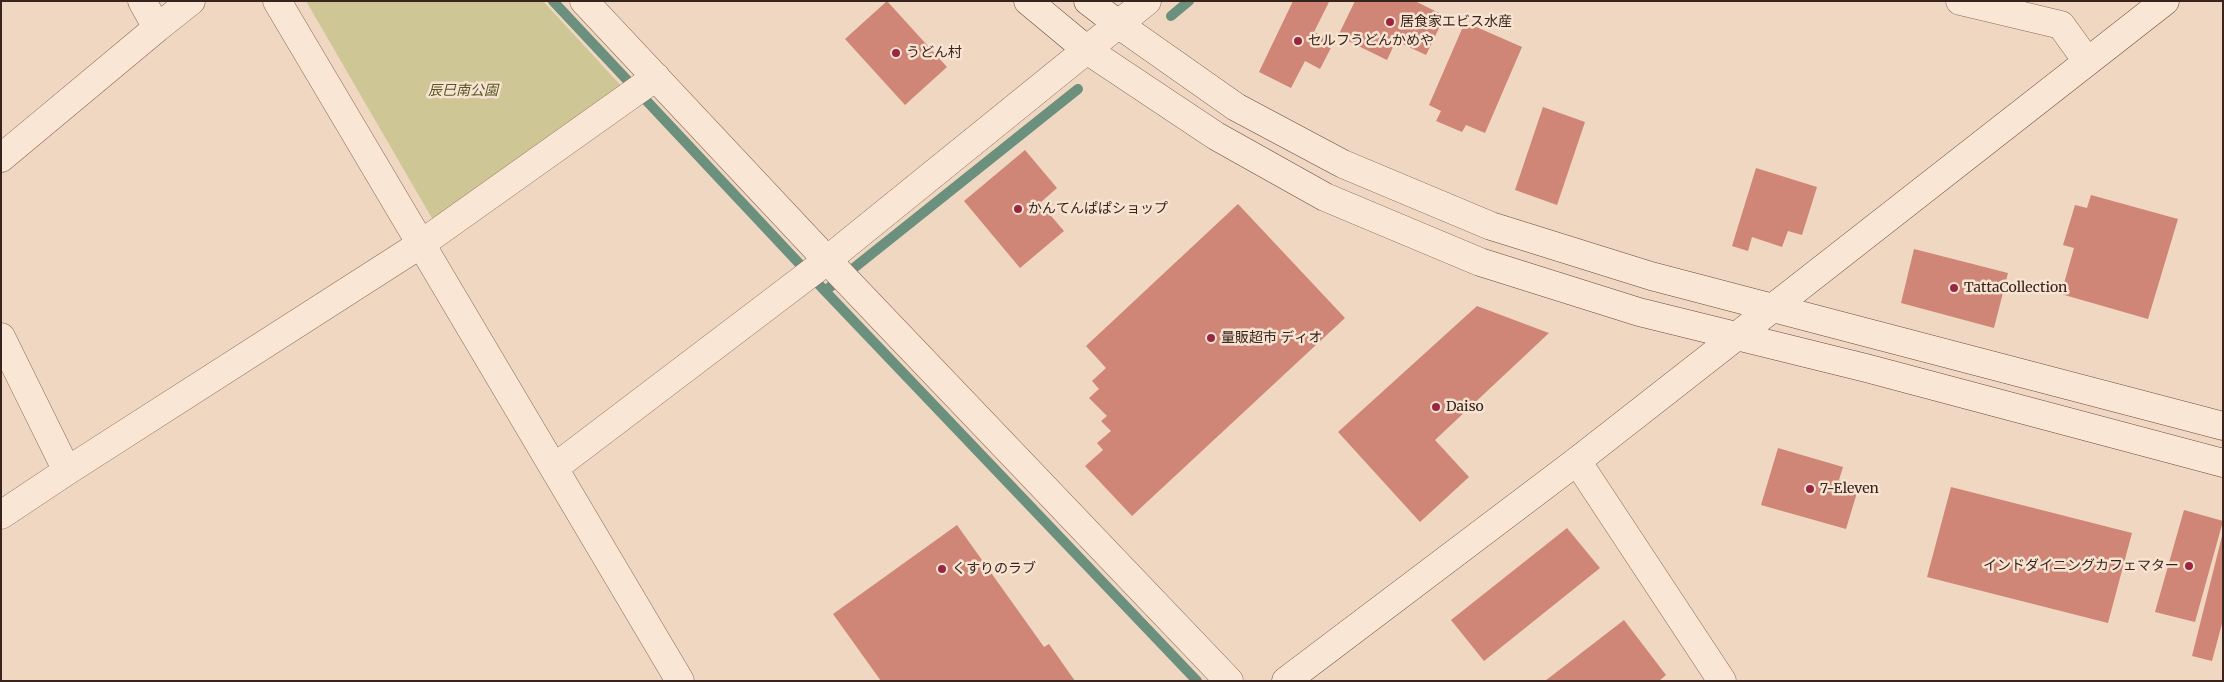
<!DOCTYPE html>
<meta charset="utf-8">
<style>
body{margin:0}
#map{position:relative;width:2224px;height:682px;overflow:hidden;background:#f0d7c1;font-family:Merriweather,serif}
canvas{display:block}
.frame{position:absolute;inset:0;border:2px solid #39241d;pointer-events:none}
</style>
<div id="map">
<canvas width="2224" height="682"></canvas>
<div class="frame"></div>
</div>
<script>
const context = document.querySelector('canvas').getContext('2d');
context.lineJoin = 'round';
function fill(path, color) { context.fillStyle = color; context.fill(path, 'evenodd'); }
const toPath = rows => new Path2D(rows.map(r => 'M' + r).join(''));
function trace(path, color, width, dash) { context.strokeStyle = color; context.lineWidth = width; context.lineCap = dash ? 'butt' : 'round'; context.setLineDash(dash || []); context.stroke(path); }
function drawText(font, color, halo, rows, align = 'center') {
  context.font = font + ' Merriweather,"Noto Sans JP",serif'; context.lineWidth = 5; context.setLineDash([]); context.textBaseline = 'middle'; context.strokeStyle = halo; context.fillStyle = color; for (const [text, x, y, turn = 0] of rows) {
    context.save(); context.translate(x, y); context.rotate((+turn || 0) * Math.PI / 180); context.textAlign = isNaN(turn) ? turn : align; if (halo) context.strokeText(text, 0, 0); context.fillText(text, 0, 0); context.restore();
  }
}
fill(toPath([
 [306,1,543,1,625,90,433,220]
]), '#cec795');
trace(toPath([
 [553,1,825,291,1197,681],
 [1171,16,1189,1],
 [825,291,1078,89]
]), '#6b907e', 10);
fill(toPath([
 [887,1,947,67,905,105,845,39],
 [1293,1,1329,2,1314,32,1334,42,1320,69,1305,61,1291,88,1259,72],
 [1355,1,1415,1,1445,16,1426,55,1396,41,1387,60,1338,36],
 [1465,22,1522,47,1485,133,1466,125,1462,132,1436,121,1441,111,1429,105],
 [1543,107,1585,122,1557,205,1515,190],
 [1025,150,1057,188,1040,203,1064,231,1020,268,964,201],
 [1756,168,1817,187,1802,235,1788,231,1782,247,1752,237,1748,251,1732,246],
 [2091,195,2178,219,2148,319,2061,294,2074,248,2063,245,2075,205,2087,208],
 [1238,204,1345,318,1132,516,1085,466,1103,450,1097,443,1111,431,1101,421,1107,416,1089,398,1099,389,1092,381,1106,368,1086,346],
 [1914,249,2008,273,1994,328,1901,303],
 [1477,306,1549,333,1435,440,1469,477,1420,522,1338,432],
 [1778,448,1843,467,1839,480,1859,486,1846,529,1761,505],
 [1951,487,2132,533,2108,623,1927,577],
 [2184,510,2223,521,2195,622,2155,612],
 [957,525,1044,647,1049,644,1075,681,881,681,833,614],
 [1567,528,1600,568,1484,661,1451,620],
 [2222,536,2223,620,2212,661,2192,656],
 [1624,620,1666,675,1659,681,1545,681]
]), '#cf8676');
const street = toPath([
 [142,1,157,28],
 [277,1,680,681],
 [584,1,827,260,1229,681],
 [1960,1,2061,25,2087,61],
 [1,158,157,28,191,1],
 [1,337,67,471],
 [1577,461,1722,681],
 [554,468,816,269,1147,1],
 [1,515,67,471,421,244,656,77]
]);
const secondary = toPath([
 [1028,1,1087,50,1216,136,1325,197,1480,262,1639,312,1866,368,2223,463],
 [1088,1,1118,24,1236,107,1343,164,1491,226,1651,276,2223,426],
 [1286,681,1577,461,2165,1]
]);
trace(street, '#8a6758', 29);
trace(secondary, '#6b483b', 29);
trace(street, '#fae6d5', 28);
trace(secondary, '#fae6d5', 28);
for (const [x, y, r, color] of [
 [1390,22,5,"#9b2642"],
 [1298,41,5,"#9b2642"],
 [896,53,5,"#9b2642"],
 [1018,209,5,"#9b2642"],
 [1954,288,5,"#9b2642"],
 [1211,338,5,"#9b2642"],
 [1436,407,5,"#9b2642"],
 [1810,489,5,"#9b2642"],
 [2189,566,5,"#9b2642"],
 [942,569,5,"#9b2642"]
]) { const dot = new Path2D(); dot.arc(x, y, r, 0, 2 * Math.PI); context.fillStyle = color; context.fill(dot); trace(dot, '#f7e3d1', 2); }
drawText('14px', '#39241d', '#f7e3d1', [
 ["居食家エビス水産",1400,22],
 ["セルフうどんかめや",1308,41],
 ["うどん村",906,53],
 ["かんてんぱぱショップ",1028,209],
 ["TattaCollection",1964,288],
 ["量販超市 ディオ",1221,338],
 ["Daiso",1446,407],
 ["7-Eleven",1820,489],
 ["インドダイニングカフェマター",2179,566,"right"],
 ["くすりのラブ",952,569]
], 'left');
drawText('italic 14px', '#555623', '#f7e3d1', [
 ["辰巳南公園",463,91]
]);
</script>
